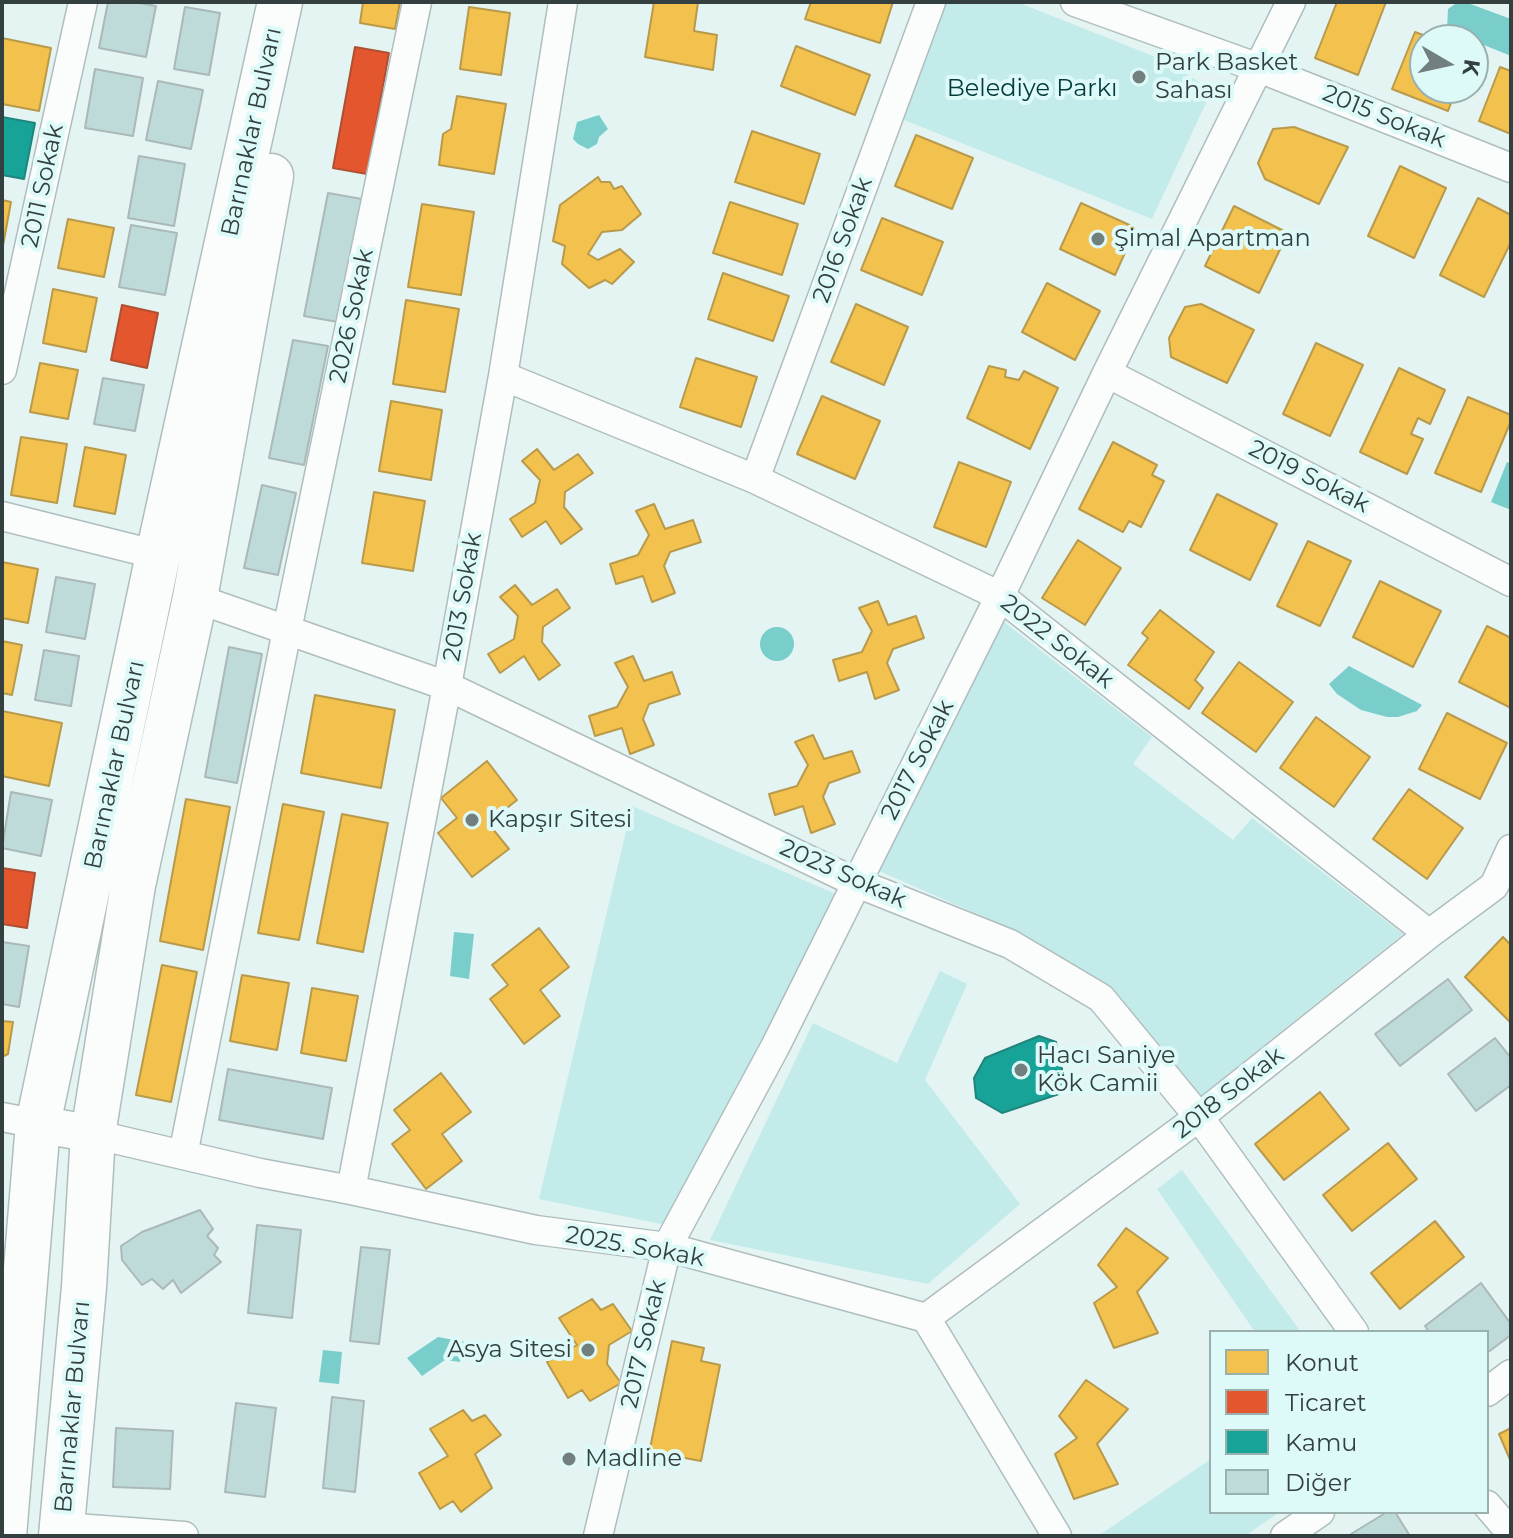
<!DOCTYPE html>
<meta charset="utf-8">
<style>
body{margin:0}
#map{position:relative;width:1513px;height:1538px;overflow:hidden;background:#e3f4f3;font-family:Montserrat,sans-serif}
canvas{display:block}
.frame{position:absolute;inset:0;border:4px solid #34403f;pointer-events:none}
.legend{position:absolute;left:1209px;top:1330px;width:280px;height:184px;box-sizing:border-box;background:#ddfaf9;border:2px solid #99b0af;margin:0;padding:10px 14px;list-style:none;font-size:24px;color:#34403f}
.legend li{display:flex;align-items:center;gap:16px;height:40px}
.legend b{width:40px;border:2px solid #99b0af}
.north{position:absolute;left:1409px;top:24px;width:80px;height:80px;box-sizing:border-box;background:#ddfaf9;border:2px solid #99b0af;border-radius:50%;rotate:99deg;font-size:22px;font-weight:700;line-height:32px;text-align:center;color:#34403f}
.north::after{content:'';display:block;margin:auto;width:28px;height:36px;background:#717f7e;clip-path:polygon(50% 0,100% 100%,50% 72%,0 100%)}
</style>
<div id="map">
<canvas width="1513" height="1538"></canvas>
<div class="frame"></div>
<ul class="legend">
<li><b style="height:22px;background:#f2c14e"></b>Konut</li>
<li><b style="height:22px;background:#e4572e"></b>Ticaret</li>
<li><b style="height:22px;background:#17a398"></b>Kamu</li>
<li><b style="height:22px;background:#bedbda"></b>Diğer</li>
</ul>
<div class="north">K</div>
</div>
<script>
const context = document.querySelector('canvas').getContext('2d');
context.lineJoin = 'round';
function fill(path, color) { context.fillStyle = color; context.fill(path, 'evenodd'); }
const toPath = rows => new Path2D(rows.map(r => 'M' + r).join(''));
function trace(path, color, width, dash) { context.strokeStyle = color; context.lineWidth = width; context.lineCap = dash ? 'butt' : 'round'; context.setLineDash(dash || []); context.stroke(path); }
function drawText(font, color, halo, rows, align = 'center') {
  context.font = font + ' Montserrat,sans-serif'; context.lineWidth = 8; context.setLineDash([]); context.textBaseline = 'middle'; context.strokeStyle = halo; context.fillStyle = color; for (const [text, x, y, turn = 0] of rows) {
    context.save(); context.translate(x, y); context.rotate((+turn || 0) * Math.PI / 180); context.textAlign = isNaN(turn) ? turn : align; if (halo) context.strokeText(text, 0, 0); context.fillText(text, 0, 0); context.restore();
  }
}
fill(toPath([
 [940,2,1017,2,1163,60,1212,90,1152,219,899,118],
 [1004,622,1152,737,1133,764,1233,840,1252,818,1403,934,1199,1097,1103,982,1020,933,877,870],
 [632,806,838,895,666,1225,539,1199],
 [940,971,967,984,925,1080,1020,1204,928,1284,710,1240,813,1023,897,1063],
 [1182,1170,1301,1332,1255,1332,1157,1189],
 [1211,1459,1211,1512,1280,1512,1245,1536,1098,1536]
]), '#c2ebea');
fill(toPath([
 [1458,2,1465,2,1511,19,1511,56,1447,30,1448,9],
 [599,115,608,129,599,137,597,144,588,149,578,144,573,139,577,122],
 [1507,462,1511,463,1511,510,1491,502],
 '760 644a17 17 0 1 1 34 0a17 17 0 1 1-34 0Z',
 [1349,666,1422,705,1417,711,1398,717,1387,717,1361,710,1337,694,1329,684],
 [454,932,474,934,469,979,450,976],
 [438,1337,465,1342,460,1362,445,1360,422,1376,407,1358],
 [323,1350,342,1352,339,1384,319,1382]
]), '#79cecc');
const homes = toPath([
 [363,2,400,2,395,29,360,23,363,2],
 [654,2,698,2,694,31,717,35,713,70,645,57,654,2],
 [811,2,893,2,880,43,805,19,811,2],
 [1337,2,1386,2,1358,75,1315,58,1337,2],
 [469,7,510,13,501,75,460,69,469,7],
 [1415,32,1436,40,1425,40,1425,88,1457,88,1448,111,1392,89,1415,32],
 [2,38,51,48,39,111,2,104,2,38],
 [796,46,870,75,855,115,781,86,796,46],
 [1500,67,1511,71,1511,134,1479,121,1500,67],
 [457,96,506,104,494,174,439,165,443,134,451,129,457,96],
 [1294,127,1348,147,1319,204,1265,179,1258,163,1273,129,1294,127],
 [752,131,820,154,804,204,735,182,752,131],
 [916,135,973,158,952,209,895,186,916,135],
 [1400,166,1446,188,1414,258,1368,236,1400,166],
 [598,177,601,182,610,182,614,189,622,186,641,214,622,230,602,232,588,254,598,260,620,249,634,262,612,284,605,280,589,288,562,264,565,246,553,241,560,205,598,177],
 [1478,198,1511,215,1511,242,1484,297,1440,275,1478,198],
 [2,200,11,202,2,251,2,200],
 [730,202,798,224,782,275,713,253,730,202],
 [1081,203,1136,228,1115,275,1060,249,1081,203],
 [422,204,474,212,461,295,408,287,422,204],
 [1234,206,1288,233,1259,293,1205,266,1234,206],
 [882,218,943,242,922,295,861,270,882,218],
 [68,219,114,228,104,277,58,268,68,219],
 [723,273,789,296,773,341,708,319,723,273],
 [1047,283,1100,311,1075,360,1022,332,1047,283],
 [53,289,97,298,86,352,43,343,53,289],
 [406,300,459,309,445,392,393,384,406,300],
 [856,304,908,327,884,385,831,362,856,304],
 [1201,304,1254,330,1227,383,1171,357,1169,338,1185,307,1201,304],
 [1316,343,1363,365,1330,436,1283,414,1316,343],
 [696,358,757,377,741,427,680,407,696,358],
 [40,363,78,370,68,419,30,412,40,363],
 [989,366,1006,370,1005,377,1019,380,1024,371,1058,388,1030,449,967,418,989,366],
 [1399,368,1445,390,1430,424,1418,418,1411,434,1423,439,1407,474,1360,452,1399,368],
 [822,396,880,421,855,479,797,454,822,396],
 [1468,397,1511,415,1511,421,1481,492,1435,473,1468,397],
 [391,401,442,410,431,480,379,471,391,401],
 [21,437,67,444,57,503,11,495,21,437],
 [1113,442,1157,465,1152,475,1164,481,1141,527,1129,521,1123,532,1079,509,1113,442],
 [85,447,126,455,115,514,74,506,85,447],
 [537,449,554,470,578,454,593,473,565,492,564,507,582,529,561,544,546,521,522,537,510,519,535,503,540,480,522,461,537,449],
 [959,462,1011,482,986,547,934,527,959,462],
 [374,492,425,501,413,571,362,563,374,492],
 [1217,494,1277,524,1250,580,1190,550,1217,494],
 [654,504,665,529,693,520,701,542,670,552,664,566,675,593,652,602,643,576,616,584,610,564,638,555,649,535,636,511,654,504],
 [1078,540,1121,568,1085,625,1042,598,1078,540],
 [1308,541,1351,561,1320,626,1277,606,1308,541],
 [2,562,38,569,28,623,2,618,2,562],
 [1380,581,1441,611,1413,667,1353,637,1380,581],
 [515,585,532,605,557,589,570,608,543,627,542,642,560,665,539,680,524,656,500,673,488,654,514,639,518,616,500,597,515,585],
 [878,601,888,625,916,616,924,638,893,649,887,663,899,690,875,699,867,672,839,681,833,660,862,652,872,631,859,608,878,601],
 [1160,610,1214,652,1195,680,1203,688,1189,709,1128,665,1148,638,1142,633,1160,610],
 [1487,626,1511,638,1511,708,1459,682,1487,626],
 [2,641,22,645,12,695,2,693,2,641],
 [633,656,644,681,672,672,680,694,649,704,643,719,654,745,630,754,622,728,595,736,589,716,617,707,628,687,615,663,633,656],
 [1239,662,1293,702,1256,752,1202,713,1239,662],
 [315,695,395,710,381,788,301,773,315,695],
 [2,711,62,723,49,786,2,776,2,711],
 [1447,713,1507,743,1480,799,1419,769,1447,713],
 [1316,717,1370,757,1334,807,1280,768,1316,717],
 [813,735,824,759,852,751,860,772,829,783,823,797,835,824,811,833,803,806,775,815,769,794,797,786,808,765,795,742,813,735],
 [487,761,517,800,488,823,509,849,472,877,438,833,457,818,441,798,487,761],
 [1409,789,1463,828,1427,879,1373,839,1409,789],
 [186,799,230,807,203,950,160,941,186,799],
 [283,804,324,812,299,940,258,933,283,804],
 [342,814,388,823,363,952,317,943,342,814],
 [539,928,569,967,540,990,560,1016,524,1044,490,999,508,985,492,965,539,928],
 [1503,937,1511,945,1511,1023,1465,977,1503,937],
 [162,965,197,972,171,1102,136,1095,162,965],
 [242,975,289,983,277,1050,230,1041,242,975],
 [312,988,358,996,346,1061,301,1053,312,988],
 [2,1021,13,1022,8,1054,2,1057,2,1021],
 [441,1073,471,1112,442,1134,462,1161,426,1189,392,1144,410,1130,394,1110,441,1073],
 [1320,1092,1349,1129,1284,1180,1255,1144,1320,1092],
 [1388,1143,1417,1179,1352,1231,1323,1195,1388,1143],
 [1435,1221,1464,1257,1400,1309,1371,1273,1435,1221],
 [1126,1228,1168,1258,1137,1292,1158,1333,1114,1348,1094,1303,1117,1287,1098,1265,1126,1228],
 [592,1299,601,1310,613,1304,632,1331,609,1345,607,1364,621,1383,590,1401,582,1390,568,1398,547,1362,577,1345,559,1318,592,1299],
 [672,1341,704,1348,701,1361,720,1365,701,1461,674,1456,672,1468,647,1463,672,1341],
 [1086,1380,1128,1409,1097,1444,1118,1484,1074,1499,1055,1454,1077,1438,1059,1416,1086,1380],
 [463,1410,472,1421,485,1415,501,1435,475,1454,492,1488,461,1512,453,1501,440,1509,419,1473,448,1456,430,1429,463,1410],
 [1511,1428,1511,1462,1499,1434,1511,1428]
]);
fill(homes, '#f2c14e');
trace(homes, '#b99a4a', 2);
const shops = toPath([
 [355,47,389,53,367,174,333,168,355,47],
 [122,305,158,313,147,368,111,360,122,305],
 [2,868,35,873,27,928,2,924,2,868]
]);
fill(shops, '#e4572e');
trace(shops, '#af5033', 2);
const public = toPath([
 [2,117,35,123,24,179,2,175,2,117],
 [1039,1036,1056,1042,1065,1083,1059,1094,1002,1113,976,1098,974,1078,985,1058,1039,1036]
]);
fill(public, '#17a398');
trace(public, '#20857d', 2);
const building = toPath([
 [108,2,134,2,156,6,146,57,99,48,108,2],
 [185,7,220,13,209,75,174,69,185,7],
 [95,69,143,78,133,136,85,128,95,69],
 [158,81,203,90,191,149,146,140,158,81],
 [139,156,185,164,174,226,128,218,139,156],
 [328,193,362,199,338,322,304,316,328,193],
 [131,225,177,233,165,295,119,287,131,225],
 [293,340,328,346,304,465,269,458,293,340],
 [103,378,144,385,135,431,94,424,103,378],
 [262,485,296,493,278,575,244,568,262,485],
 [56,577,95,584,85,639,46,632,56,577],
 [229,647,262,654,237,783,205,777,229,647],
 [44,650,79,656,71,706,35,700,44,650],
 [11,792,52,800,41,856,2,848,11,792],
 [2,942,29,946,19,1007,2,1004,2,942],
 [1448,979,1472,1010,1400,1066,1375,1034,1448,979],
 [1495,1038,1511,1058,1511,1085,1476,1111,1448,1074,1495,1038],
 [228,1069,332,1088,323,1139,219,1120,228,1069],
 [200,1210,213,1229,207,1236,218,1248,214,1255,221,1262,181,1293,173,1280,163,1289,152,1279,142,1285,122,1260,121,1246,142,1232,200,1210],
 [257,1225,301,1230,292,1318,248,1313,257,1225],
 [361,1247,390,1250,379,1344,350,1341,361,1247],
 [1481,1283,1511,1324,1511,1335,1487,1353,1487,1332,1429,1332,1425,1326,1481,1283],
 [332,1397,364,1401,355,1492,323,1488,332,1397],
 [236,1403,276,1408,265,1497,225,1492,236,1403],
 [116,1428,173,1431,170,1489,113,1487,116,1428],
 [1387,1512,1395,1512,1410,1536,1352,1536,1351,1534,1387,1512]
]);
fill(building, '#bedbda');
trace(building, '#abb8b8', 2);
const minor = toPath([
 [1075,2,1259,68,1511,168],
 [2,370,83,2],
 [1107,373,1511,582],
 [503,376,755,479,1000,596,1429,934],
 [755,479,931,2],
 [2,516,158,555],
 [195,598,447,686,857,883,1010,944,1101,998,1199,1117,1354,1332],
 [2,1117,38,1124],
 [93,1134,260,1173,351,1190,536,1230,667,1247,926,1318,1057,1536],
 [183,1155,287,630,417,2],
 [351,1190,447,686,503,376,563,2],
 [926,1318,1199,1117,1429,934,1494,886,1511,849],
 [1487,1392,1511,1374],
 [1487,1505,1511,1533],
 [62,1527,184,1536],
 [598,1536,667,1247,775,1047,1000,596,1107,373,1291,2],
 [1285,1536,1320,1512]
]);
const tertiary = toPath([
 [38,1124,93,1134]
]);
const primary = toPath([
 [4,1536,38,1124,158,555,280,2],
 [61,1536,84,1287,93,1134,133,885,195,598,271,176]
]);
trace(minor, '#b0bdbd', 31);
trace(tertiary, '#b0bdbd', 39);
trace(primary, '#b0bdbd', 47);
trace(minor, '#fbfdfd', 28);
trace(tertiary, '#fbfdfd', 36);
trace(primary, '#fbfdfd', 44);
for (const [x, y, r, color] of [
 [1139,77,8,"#717f7e"],
 [1098,239,8,"#717f7e"],
 [472,820,8,"#717f7e"],
 [1021,1070,8,"#717f7e"],
 [588,1350,8,"#717f7e"],
 [569,1459,8,"#717f7e"]
]) { const dot = new Path2D(); dot.arc(x, y, r, 0, 2 * Math.PI); context.fillStyle = color; context.fill(dot); trace(dot, '#ddfaf9', 3); }
drawText('24px', '#34403f', '#ddfaf9', [
 ["Park Basket",1155,63],
 ["Sahası",1155,91],
 ["Şimal Apartman",1114,239],
 ["Kapşır Sitesi",488,820],
 ["Hacı Saniye",1037,1056],
 ["Kök Camii",1037,1084],
 ["Asya Sitesi",572,1350,"right"],
 ["Madline",585,1459]
], 'left');
drawText('24px', '#033b3a', '#ddfaf9', [
 ["Belediye Parkı",1032,89]
]);
drawText('24px', '#34403f', '#ddfaf9', [
 ["2015 Sokak",1384,117,22],
 ["Barınaklar Bulvarı",252,132,-78],
 ["2011 Sokak",43,186,-78],
 ["2016 Sokak",843,240,-70],
 ["2026 Sokak",352,316,-78],
 ["2019 Sokak",1309,477,27],
 ["2013 Sokak",463,597,-80],
 ["2022 Sokak",1057,642,38],
 ["2017 Sokak",918,760,-63],
 ["Barınaklar Bulvarı",115,765,-78],
 ["2023 Sokak",843,874,24],
 ["2018 Sokak",1229,1093,-38],
 ["2025. Sokak",635,1247,10],
 ["2017 Sokak",644,1344,-77],
 ["Barınaklar Bulvarı",73,1407,-85]
]);
</script>
